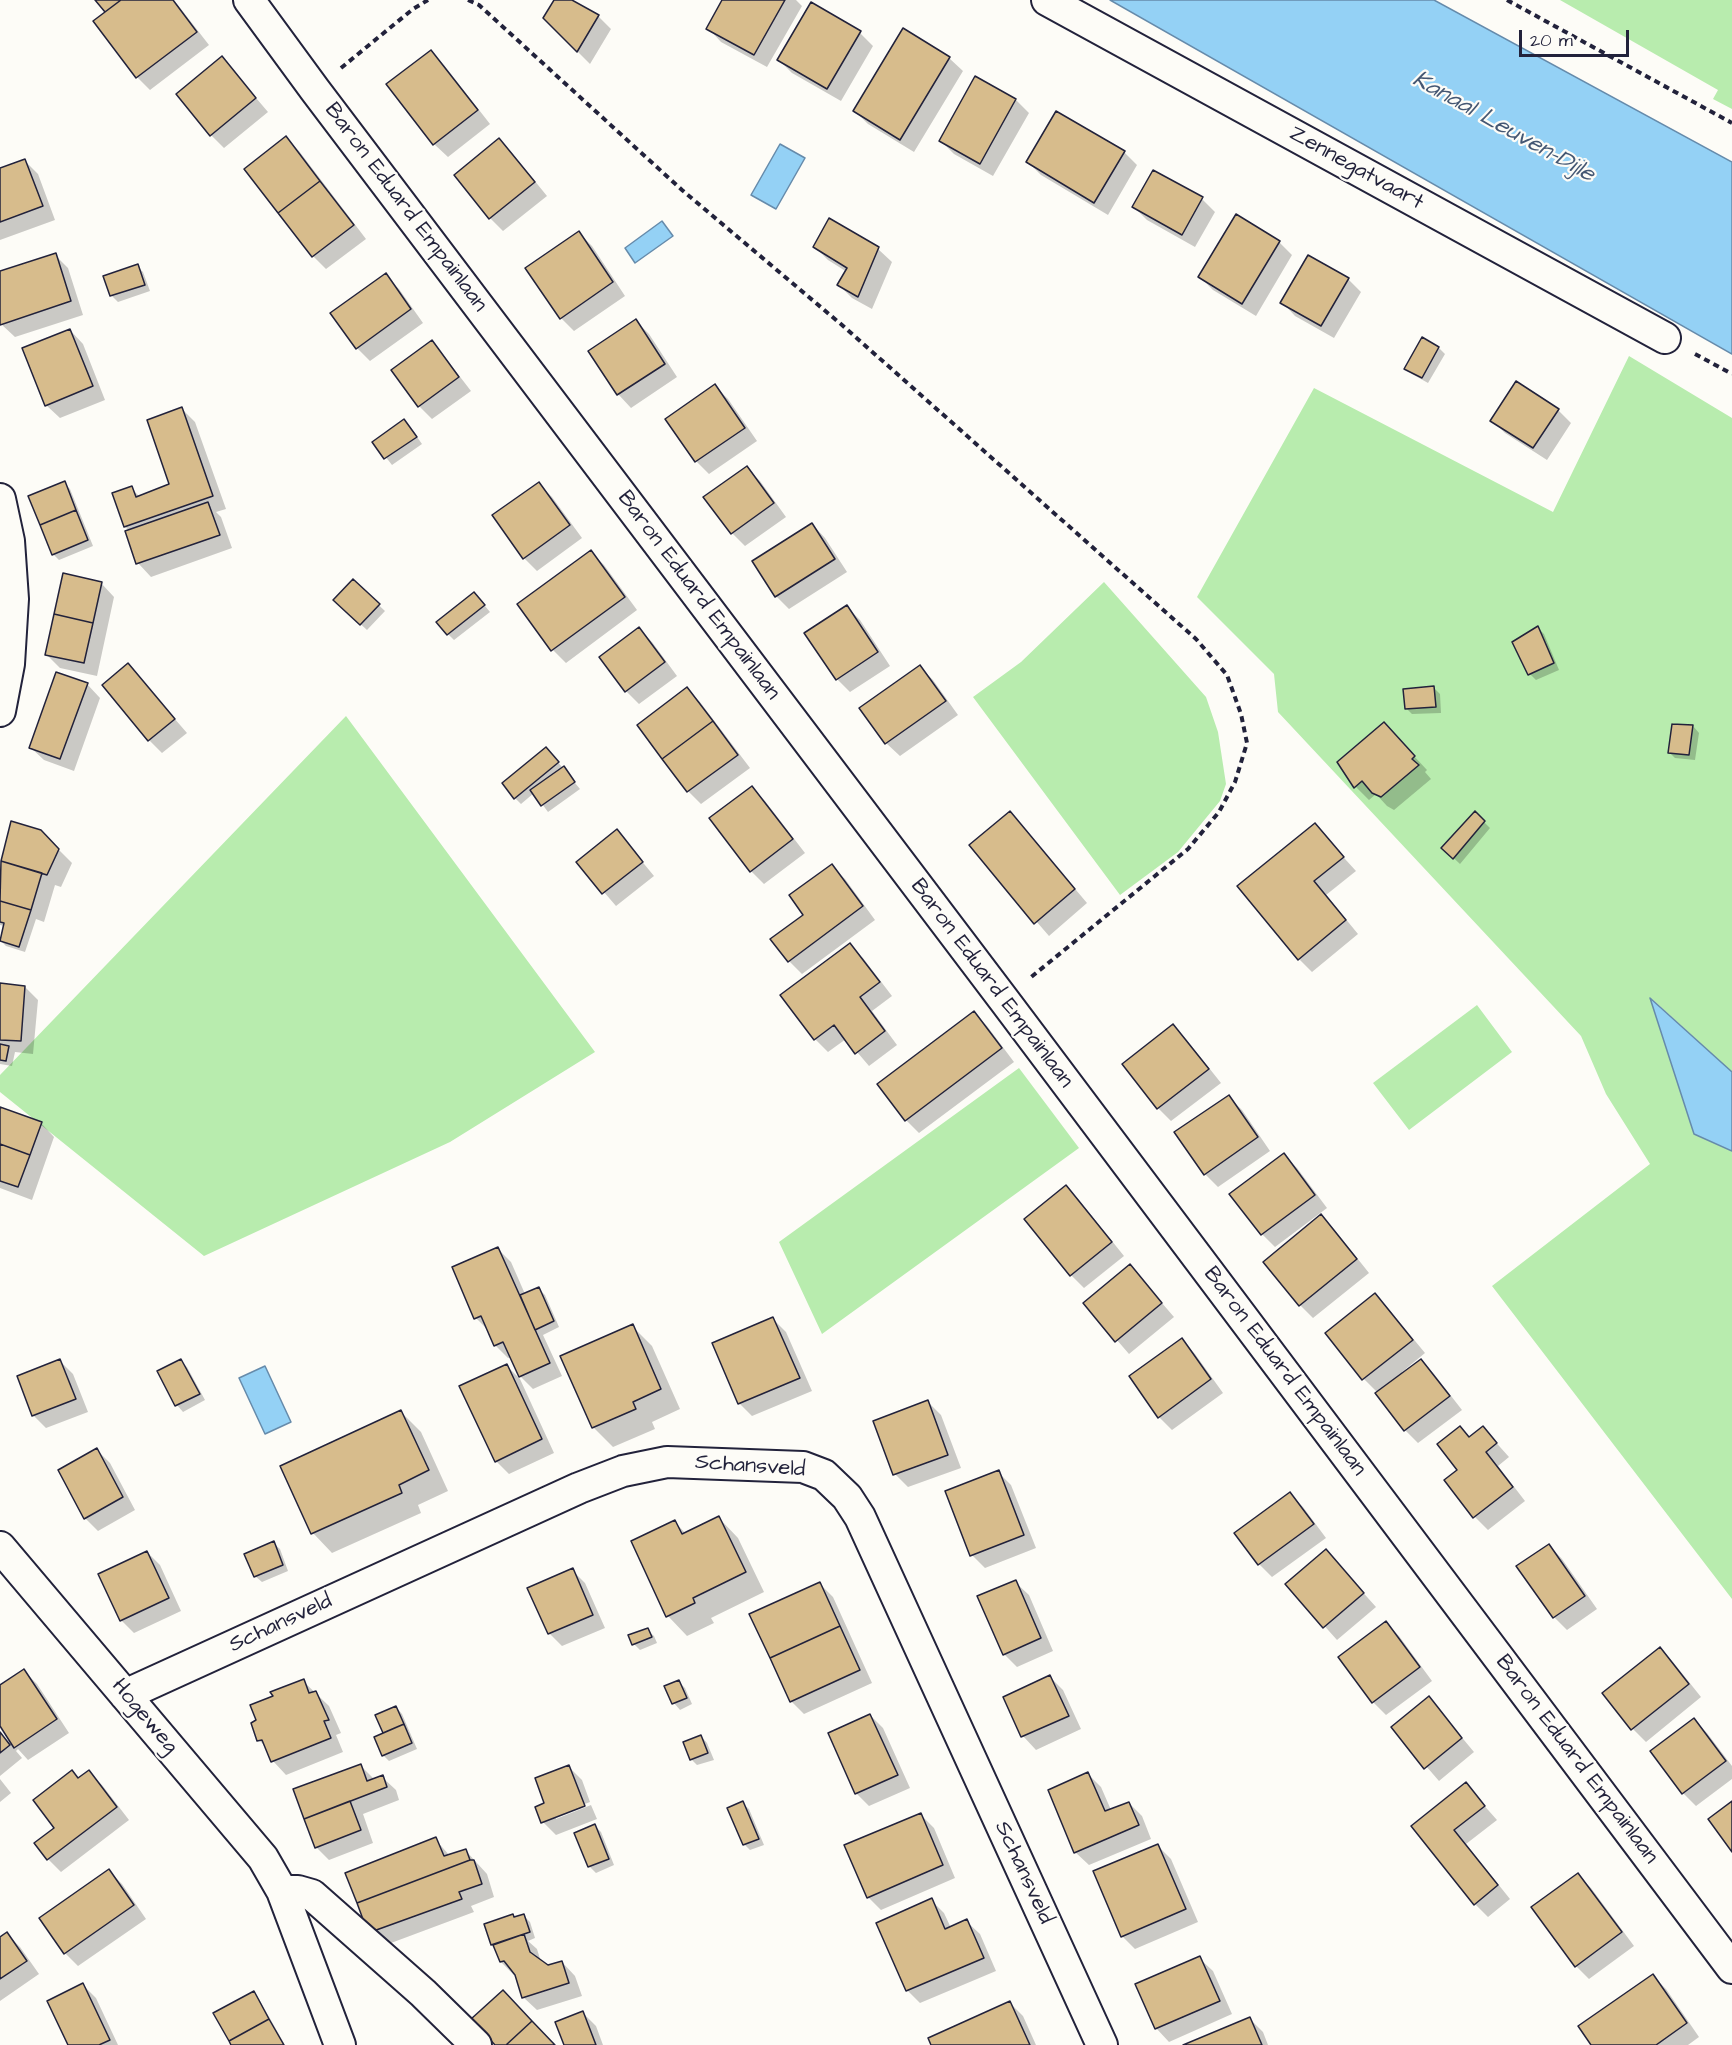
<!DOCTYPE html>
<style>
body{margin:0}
#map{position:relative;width:1732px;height:2045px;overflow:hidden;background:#fdfcf7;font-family:"Architects Daughter",sans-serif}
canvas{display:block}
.scale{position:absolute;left:1519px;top:30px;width:110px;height:27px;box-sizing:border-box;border:3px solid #22223b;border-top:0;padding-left:8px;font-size:18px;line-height:21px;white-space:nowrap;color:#22223b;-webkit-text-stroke:4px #fdfcf7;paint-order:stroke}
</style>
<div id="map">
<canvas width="1732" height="2045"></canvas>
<div class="scale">20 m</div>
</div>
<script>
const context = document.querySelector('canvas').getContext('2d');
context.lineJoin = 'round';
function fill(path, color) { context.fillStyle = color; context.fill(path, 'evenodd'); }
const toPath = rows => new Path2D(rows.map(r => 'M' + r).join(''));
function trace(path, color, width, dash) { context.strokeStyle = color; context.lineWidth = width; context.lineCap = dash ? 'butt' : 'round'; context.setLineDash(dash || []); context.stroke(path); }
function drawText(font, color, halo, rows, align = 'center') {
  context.font = font + ' "Architects Daughter",sans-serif'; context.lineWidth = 4.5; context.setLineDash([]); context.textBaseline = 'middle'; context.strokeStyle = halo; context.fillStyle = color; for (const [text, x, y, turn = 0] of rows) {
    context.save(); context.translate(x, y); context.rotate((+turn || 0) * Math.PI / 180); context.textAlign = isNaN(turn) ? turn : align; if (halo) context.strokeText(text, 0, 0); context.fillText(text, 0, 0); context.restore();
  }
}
fill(toPath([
 [1560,0,1732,0,1732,109,1713,99,1718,90],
 [1629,356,1732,418,1732,1072,1652,999,1694,1134,1732,1151,1732,1599,1492,1286,1650,1164,1606,1094,1581,1036,1278,712,1274,674,1197,597,1314,388,1553,512],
 [1104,582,1206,697,1218,732,1226,784,1220,801,1178,852,1120,895,973,697,1021,662],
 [346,716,595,1052,450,1142,204,1256,0,1092,0,1075],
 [1477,1005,1512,1052,1409,1130,1373,1083],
 [1019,1068,1079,1148,822,1334,779,1242]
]), '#b8ecae');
const water = toPath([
 [1110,0,1434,0,1732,162,1732,354,1110,0],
 [780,144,805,158,776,209,751,195,780,144],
 [662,221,673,236,635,263,625,248,662,221],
 [1650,998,1732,1072,1732,1151,1694,1134,1650,998],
 [265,1366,291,1422,265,1434,239,1378,265,1366]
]);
fill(water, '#94d1f5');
trace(water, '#668bab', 1.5);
fill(toPath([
 [97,0,174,0,209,45,150,90,137,77,107,13],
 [556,0,569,0,598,16,611,29,590,64,544,18],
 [723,0,796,0,802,6,767,67,721,42,708,28],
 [811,4,860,33,873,46,841,101,792,73,779,60],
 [903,30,949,58,963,71,914,152,868,124,855,111],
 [431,52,444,65,490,124,448,157,434,144],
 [222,58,268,112,224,148,211,135],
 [1016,100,1029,113,993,176,954,154,941,141],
 [286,138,299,151,366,239,326,269,313,256,246,169],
 [499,140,512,153,547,196,503,231,490,218],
 [1124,152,1137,165,1108,215,1041,175,1028,162],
 [25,161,38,174,55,220,0,240,0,170],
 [1202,199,1215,212,1195,247,1147,220,1134,207],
 [830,220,878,249,892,262,872,309,852,298,839,285,847,272,828,260,815,247],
 [579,233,592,246,625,296,574,331,561,318],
 [1279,242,1292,255,1256,316,1213,290,1200,277],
 [55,255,68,268,83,315,15,337,1,324,0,319,0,273],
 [137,266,143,272,150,291,118,302,112,296,105,277],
 [385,275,399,289,423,323,370,361,357,348],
 [1348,279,1361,292,1334,338,1295,316,1282,302],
 [636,321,649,334,677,377,631,408,618,394,590,352],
 [70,330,83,344,105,400,60,418,46,405],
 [1422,339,1439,348,1445,354,1428,383,1412,374,1406,368],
 [431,342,444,356,471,391,432,419,419,406],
 [715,386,728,399,757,441,709,474,696,461],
 [182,409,195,422,226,509,216,512,221,517,232,548,151,577,138,563,127,532,130,531,125,527,114,494,131,488,140,497,171,485],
 [1558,410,1571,423,1547,460,1505,433,1492,420],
 [410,427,422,444,392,465,374,442],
 [747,468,760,481,786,517,745,546,732,533],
 [64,483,70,489,93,546,59,560,53,554],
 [539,484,552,497,582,538,537,571,524,558],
 [812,524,825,538,847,572,789,609,776,596,754,561],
 [591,552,604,565,637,610,566,663,553,650],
 [353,581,385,611,367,630,341,606],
 [101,583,114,597,97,676,60,668,47,655],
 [480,600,490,612,454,640,448,634],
 [847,607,860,620,890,666,850,692,837,679],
 [1538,628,1544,634,1559,670,1536,680,1530,674],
 [639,629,652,642,677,676,639,704,626,691],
 [128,665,187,733,162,753,149,740],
 [920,667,933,680,958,715,900,756,886,743],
 [87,684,100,698,74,771,44,760,30,747],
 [1434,688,1440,694,1441,713,1412,714,1406,708],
 [687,689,700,702,750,768,701,804,688,791,639,726],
 [1693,726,1699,733,1695,760,1675,758,1669,752],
 [1397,738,1427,770,1425,772,1431,779,1394,810,1387,806,1376,794,1369,800,1356,787,1339,763],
 [552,755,580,789,548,812,534,793,521,804,515,798],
 [752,788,765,801,805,853,764,884,751,871],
 [1475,813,1490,828,1460,864,1443,848],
 [12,823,54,845,72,863,61,887,55,885,44,922,36,919,25,952,6,946,0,940,5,926,0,925,0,871],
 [1314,825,1356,871,1326,895,1358,934,1312,972,1299,959],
 [1022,826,1087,903,1049,936,971,846],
 [617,831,654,876,616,906,578,862],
 [832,866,845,879,875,920,802,974,789,961,773,939,805,916],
 [850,945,863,958,892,996,872,1011,897,1045,869,1066,846,1039,828,1052,815,1039],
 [0,985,25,987,38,1000,33,1054,15,1052,12,1066,0,1064],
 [974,1013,987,1026,1014,1062,919,1133,906,1120,879,1085],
 [1173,1026,1186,1039,1221,1083,1171,1121,1158,1108,1124,1065],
 [1229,1097,1242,1110,1270,1151,1218,1187,1205,1174],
 [0,1109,41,1123,54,1137,32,1200,0,1188],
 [1284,1155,1297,1168,1327,1208,1275,1247,1262,1234,1231,1194],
 [1066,1187,1079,1200,1124,1256,1084,1288,1071,1275,1026,1219],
 [1321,1216,1334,1229,1369,1273,1313,1318,1300,1305],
 [497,1248,511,1262,525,1294,539,1289,545,1295,559,1327,543,1335,562,1376,533,1389,520,1376,511,1357,508,1358,495,1345,490,1332,476,1318],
 [1130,1266,1174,1317,1129,1354,1085,1303],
 [1375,1295,1388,1308,1425,1353,1402,1372,1404,1374,1421,1360,1434,1374,1462,1410,1418,1443,1405,1430,1378,1393,1364,1379],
 [773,1319,786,1332,812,1391,752,1416,739,1403],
 [632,1326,652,1346,680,1409,652,1422,655,1429,613,1447,593,1427],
 [1182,1340,1195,1354,1223,1393,1172,1430,1159,1417],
 [60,1361,73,1374,88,1412,46,1428,33,1415],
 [181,1361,187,1367,205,1400,183,1412,177,1405,159,1372],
 [507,1366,520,1379,554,1453,509,1474,496,1461],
 [928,1402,941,1415,961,1468,908,1487,895,1474],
 [401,1412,421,1432,448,1491,418,1505,421,1513,332,1553,313,1533,282,1467],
 [1483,1428,1509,1457,1498,1466,1525,1501,1488,1530,1475,1517,1460,1470,1470,1438],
 [97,1450,110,1463,135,1510,98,1531,85,1518],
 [998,1472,1011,1485,1036,1548,985,1568,972,1555],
 [1290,1494,1303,1507,1326,1538,1272,1577,1259,1564,1236,1533],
 [719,1518,738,1538,764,1592,711,1618,714,1623,687,1636,668,1616,675,1522,686,1534],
 [273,1543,280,1549,288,1571,262,1582,255,1576],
 [1549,1545,1562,1559,1597,1609,1567,1630,1554,1617],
 [1326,1551,1376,1607,1337,1640,1287,1584],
 [147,1552,160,1565,181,1611,134,1633,121,1620],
 [572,1570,585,1583,605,1628,562,1646,549,1633],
 [1015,1582,1029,1595,1053,1651,1017,1667,1004,1654],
 [820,1584,833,1597,872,1683,804,1714,791,1701],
 [1386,1623,1399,1636,1432,1681,1386,1715,1373,1702],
 [647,1630,654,1636,657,1643,640,1650,634,1644],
 [1660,1649,1673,1662,1701,1697,1646,1742,1633,1729,1604,1693],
 [24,1671,37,1684,69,1733,28,1760,18,1749,16,1751,22,1758,0,1776,0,1733,13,1746,0,1723,0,1687],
 [1050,1677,1063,1690,1081,1729,1036,1750,1023,1736,1005,1697],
 [303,1681,329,1706,341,1733,336,1735,343,1752,286,1775,273,1761,267,1748,259,1740,258,1721,275,1697],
 [679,1682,685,1688,692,1704,680,1710,674,1703,666,1687],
 [1429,1698,1474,1752,1439,1781,1393,1728],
 [396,1707,402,1714,417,1749,389,1761,383,1755,385,1734,377,1715],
 [870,1715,883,1728,910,1788,869,1806,856,1793],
 [1694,1720,1707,1733,1732,1766,1732,1779,1696,1806,1683,1793],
 [701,1736,707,1743,714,1760,697,1765,691,1759],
 [361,1766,374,1779,382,1777,396,1790,399,1800,363,1814,373,1843,329,1860,316,1847],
 [569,1767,582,1780,590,1802,556,1815,556,1819,591,1805,597,1819,556,1835,543,1822,546,1804],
 [88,1772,102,1785,129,1820,61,1872,48,1859,56,1828],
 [1088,1774,1101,1787,1111,1810,1129,1803,1142,1816,1151,1839,1089,1865,1075,1852],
 [0,1779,11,1793,0,1802],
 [1465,1784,1497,1820,1466,1844,1510,1899,1488,1917,1475,1904,1413,1826],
 [742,1803,749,1809,764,1845,750,1850,744,1844],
 [921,1815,934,1828,955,1878,881,1910,868,1897],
 [595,1826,601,1832,614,1865,596,1873,589,1866],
 [435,1839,450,1856,466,1851,487,1874,494,1897,471,1906,474,1912,383,1946,370,1933],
 [1158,1846,1171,1859,1198,1922,1135,1949,1122,1936],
 [109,1871,122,1884,146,1919,78,1966,65,1953],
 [1578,1875,1591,1888,1634,1946,1589,1979,1576,1966],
 [931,1900,944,1913,951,1928,966,1921,980,1934,996,1971,920,2003,907,1990],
 [523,1915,530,1922,535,1938,528,1941,537,1949,541,1962,548,1967,562,1962,575,1976,582,1996,537,2010,523,1997,516,1974,514,1975,501,1962,486,1925],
 [7,1934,20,1947,39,1974,0,2001,0,1939],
 [1199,1958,1213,1971,1232,2014,1169,2042,1156,2028],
 [1653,1976,1666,1989,1699,2037,1688,2045,1593,2045],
 [83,1985,96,1998,118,2045,70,2045],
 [253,1993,259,1999,285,2045,233,2045],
 [1010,2003,1023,2016,1036,2045,933,2045],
 [583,2013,596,2026,603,2045,566,2045],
 [1250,2019,1263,2032,1268,2045,1187,2045]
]), '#0003');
const building = toPath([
 [95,0,121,0,105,12,95,0],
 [121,0,173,0,197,32,136,78,93,21,121,0],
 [554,0,572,0,599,15,577,52,543,18,554,0],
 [722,0,785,0,754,55,706,29,722,0],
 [811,2,861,31,827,89,777,60,811,2],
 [903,28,950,57,900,140,853,111,903,28],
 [431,50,478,110,433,145,386,84,431,50],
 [222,56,256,98,210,136,176,94,222,56],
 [975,76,1016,99,980,164,939,141,975,76],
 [1056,111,1125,151,1094,203,1026,162,1056,111],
 [286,136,320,181,278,213,244,169,286,136],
 [499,138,535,182,489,219,454,175,499,138],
 [25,159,43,206,0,222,0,168,25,159],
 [1153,170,1203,197,1182,235,1132,207,1153,170],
 [320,181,354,225,312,257,278,213,320,181],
 [1236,214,1280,241,1242,304,1198,277,1236,214],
 [829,218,879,247,858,297,837,285,847,268,813,247,829,218],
 [579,231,613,282,560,319,525,268,579,231],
 [56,253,71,301,0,325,0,271,56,253],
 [1308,255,1349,278,1321,326,1280,303,1308,255],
 [138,264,145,285,110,296,103,276,138,264],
 [386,273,411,309,356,349,330,313,386,273],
 [636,319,665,364,617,395,588,351,636,319],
 [70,329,93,386,45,406,22,348,70,329],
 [1422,337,1439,347,1422,378,1404,369,1422,337],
 [432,340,459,377,418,407,391,370,432,340],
 [1516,381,1559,409,1533,448,1490,421,1516,381],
 [715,384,745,428,695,462,665,419,715,384],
 [182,407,213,496,124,527,112,493,132,486,136,497,169,484,147,420,182,407],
 [404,419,417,437,384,459,372,442,404,419],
 [747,466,774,503,731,534,703,497,747,466],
 [65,481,76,510,40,525,28,496,65,481],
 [539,482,570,525,523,559,492,515,539,482],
 [208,502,220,535,136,564,125,531,208,502],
 [76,510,88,540,52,555,40,525,76,510],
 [812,523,835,559,775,597,752,561,812,523],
 [591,550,625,597,551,651,517,604,591,550],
 [63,573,102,582,93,623,54,614,63,573],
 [353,579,380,604,360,625,333,600,353,579],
 [474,592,485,605,447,635,436,622,474,592],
 [847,605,878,652,836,680,804,633,847,605],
 [54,614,93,623,84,663,45,655,54,614],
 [1538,626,1554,663,1528,675,1512,642,1538,626],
 [639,627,665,662,625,692,599,657,639,627],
 [128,663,175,719,148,741,102,685,128,663],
 [920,665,946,701,885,744,859,708,920,665],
 [56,672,88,683,60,759,29,748,56,672],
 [1434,686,1436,707,1405,709,1403,689,1434,686],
 [687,687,713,721,662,759,637,725,687,687],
 [713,721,738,755,687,792,662,759,713,721],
 [1384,722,1415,756,1412,759,1419,765,1381,797,1372,793,1362,781,1354,788,1337,762,1384,722],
 [1672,724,1693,725,1689,755,1668,753,1672,724],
 [546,747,559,762,514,799,502,783,546,747],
 [564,766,575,782,541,806,530,790,564,766],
 [752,786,793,839,750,872,709,818,752,786],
 [1010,811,1075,889,1034,924,969,845,1010,811],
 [1475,811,1485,821,1453,859,1441,848,1475,811],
 [11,821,41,830,59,849,47,875,1,861,11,821],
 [1315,823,1344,857,1314,881,1346,920,1298,960,1237,886,1315,823],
 [617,829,643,862,602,894,576,862,617,829],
 [1,861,42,873,31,910,0,901,1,861],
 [832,864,863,906,788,962,770,939,803,915,789,895,832,864],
 [0,901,31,910,19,947,0,941,4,923,0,922,0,901],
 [850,943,880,982,860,997,885,1031,855,1054,834,1025,814,1040,780,995,850,943],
 [0,983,25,986,21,1041,0,1040,0,983],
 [974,1011,1002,1048,905,1121,877,1084,974,1011],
 [1173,1024,1209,1069,1157,1109,1122,1064,1173,1024],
 [0,1044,9,1046,6,1061,0,1060,0,1044],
 [1229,1095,1258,1137,1204,1175,1174,1132,1229,1095],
 [0,1107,42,1122,30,1155,0,1144,0,1107],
 [0,1144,30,1155,18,1187,0,1181,0,1144],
 [1284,1153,1315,1195,1261,1235,1229,1194,1284,1153],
 [1066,1185,1112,1242,1070,1276,1024,1219,1066,1185],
 [1321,1214,1357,1259,1299,1306,1263,1262,1321,1214],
 [498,1247,550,1363,519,1377,503,1342,494,1346,481,1316,474,1319,452,1267,498,1247],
 [1130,1264,1162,1303,1115,1342,1083,1303,1130,1264],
 [539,1287,554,1321,535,1330,520,1295,539,1287],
 [1375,1293,1413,1340,1362,1380,1325,1333,1375,1293],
 [773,1317,800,1378,738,1404,712,1343,773,1317],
 [633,1324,661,1389,633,1402,636,1409,592,1428,560,1356,633,1324],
 [1182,1338,1211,1379,1158,1418,1129,1376,1182,1338],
 [60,1359,76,1399,32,1416,17,1376,60,1359],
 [181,1359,200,1394,175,1406,157,1371,181,1359],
 [1421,1359,1450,1396,1404,1431,1375,1393,1421,1359],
 [507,1364,542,1439,495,1462,459,1386,507,1364],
 [928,1400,948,1455,893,1475,873,1421,928,1400],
 [401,1410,429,1470,399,1485,402,1493,311,1534,280,1466,401,1410],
 [1460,1426,1469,1437,1483,1426,1497,1443,1486,1452,1513,1487,1473,1518,1444,1480,1457,1470,1437,1444,1460,1426],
 [97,1448,123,1497,84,1519,58,1470,97,1448],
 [999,1470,1024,1535,970,1556,945,1491,999,1470],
 [1290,1492,1314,1524,1258,1565,1234,1533,1290,1492],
 [719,1516,746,1572,693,1598,695,1603,666,1617,631,1541,675,1520,682,1534,719,1516],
 [274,1541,283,1565,254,1577,244,1554,274,1541],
 [1549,1544,1585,1596,1553,1618,1516,1566,1549,1544],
 [1326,1549,1364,1593,1323,1628,1285,1584,1326,1549],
 [147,1551,169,1598,120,1621,98,1574,147,1551],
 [573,1568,593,1615,548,1634,527,1588,573,1568],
 [1016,1580,1041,1638,1003,1655,977,1596,1016,1580],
 [820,1582,840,1626,770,1658,749,1614,820,1582],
 [1386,1621,1420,1667,1372,1703,1338,1657,1386,1621],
 [840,1626,860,1670,790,1702,770,1658,840,1626],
 [648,1628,652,1637,632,1645,628,1635,648,1628],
 [1660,1647,1689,1684,1631,1730,1602,1693,1660,1647],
 [24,1669,57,1719,14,1748,0,1726,0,1685,24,1669],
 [1050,1675,1069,1716,1021,1737,1003,1697,1050,1675],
 [304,1679,309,1693,316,1691,329,1720,324,1721,331,1738,271,1762,262,1740,257,1741,251,1723,256,1720,250,1705,273,1696,270,1692,304,1679],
 [679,1680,687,1698,672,1704,664,1686,679,1680],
 [1429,1696,1462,1738,1424,1769,1391,1727,1429,1696],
 [396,1706,404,1724,383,1733,375,1715,396,1706],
 [870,1714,898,1775,855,1794,828,1733,870,1714],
 [1694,1718,1726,1761,1682,1794,1650,1751,1694,1718],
 [404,1724,412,1743,382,1756,374,1737,404,1724],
 [0,1732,10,1745,0,1753,0,1732],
 [701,1735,708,1753,690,1760,683,1742,701,1735],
 [361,1764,367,1781,383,1775,387,1787,304,1819,293,1789,361,1764],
 [569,1765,585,1806,541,1823,535,1807,544,1803,535,1778,569,1765],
 [72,1770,78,1778,89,1770,117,1807,47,1860,34,1843,54,1828,33,1800,72,1770],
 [1088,1772,1105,1811,1129,1802,1139,1825,1074,1853,1048,1790,1088,1772],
 [1466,1782,1485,1806,1454,1830,1498,1885,1474,1905,1411,1826,1466,1782],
 [350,1801,361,1830,315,1848,304,1819,350,1801],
 [743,1801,759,1839,743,1845,727,1808,743,1801],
 [1732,1801,1732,1852,1708,1819,1732,1801],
 [921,1813,943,1865,867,1898,844,1845,921,1813],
 [595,1824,609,1859,588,1867,574,1833,595,1824],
 [436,1837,444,1856,466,1849,470,1860,357,1903,345,1873,436,1837],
 [1158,1844,1186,1909,1121,1937,1093,1871,1158,1844],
 [470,1860,474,1860,482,1884,459,1892,462,1899,368,1933,357,1903,470,1860],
 [109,1869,134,1905,64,1954,39,1918,109,1869],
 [1578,1873,1622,1932,1575,1967,1531,1907,1578,1873],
 [932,1898,945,1929,967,1919,984,1958,906,1991,876,1923,932,1898],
 [513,1914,514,1917,524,1914,530,1932,491,1945,484,1924,513,1914],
 [7,1932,27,1961,0,1979,0,1937,7,1932],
 [524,1934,530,1952,548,1965,562,1961,569,1983,522,1998,515,1975,504,1961,500,1962,493,1945,524,1934],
 [1200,1956,1220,2001,1155,2029,1135,1984,1200,1956],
 [1653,1974,1687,2023,1656,2045,1591,2045,1578,2026,1653,1974],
 [83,1983,110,2040,99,2045,68,2045,47,2001,83,1983],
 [503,1990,532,2021,506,2045,495,2045,471,2019,503,1990],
 [254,1991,269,2019,229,2041,213,2013,254,1991],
 [1010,2001,1030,2045,931,2045,928,2038,1010,2001],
 [583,2011,596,2045,564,2045,555,2022,583,2011],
 [1250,2017,1262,2045,1183,2045,1250,2017],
 [269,2019,284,2045,231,2045,229,2041,269,2019],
 [532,2021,555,2045,506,2045,532,2021]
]);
fill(building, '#d7bc8c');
trace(building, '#22223b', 1.5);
const street = toPath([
 [249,0,315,90,1004,1000,1732,1968],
 [1047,0,1665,338],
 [0,499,9,541,13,599,9,664,0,711],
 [0,1547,263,1858,282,1891,340,2045],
 [125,1695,579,1488,623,1471,667,1462,803,1467,824,1475,847,1497,860,1517,1102,2045],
 [282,1891,298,1891,312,1895,423,1993,476,2045]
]);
trace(street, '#22223b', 34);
trace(toPath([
 [468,0,479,5,682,190,842,325,1196,639,1227,675,1241,714,1247,743,1235,782,1219,812,1188,849,1030,978],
 [1507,0,1732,123],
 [341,68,413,9,428,0],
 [1695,354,1732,374]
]), '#22223b', 4, [6, 4.5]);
trace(street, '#fdfcf7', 30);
drawText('22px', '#22223b', '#fdfcf7', [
 ["Zennegatvaart",1356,169,29],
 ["Baron Eduard Empainlaan",405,208,53],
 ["Baron Eduard Empainlaan",698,596,53],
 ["Baron Eduard Empainlaan",991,984,53],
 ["Baron Eduard Empainlaan",1284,1372,53],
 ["Schansveld",750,1467,4],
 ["Schansveld",281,1624,-25],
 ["Hogeweg",144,1717,50],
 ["Baron Eduard Empainlaan",1576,1760,53],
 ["Schansveld",1023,1873,65]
]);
drawText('italic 24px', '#445773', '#fdfcf7', [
 ["Kanaal Leuven-Dijle",1503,128,29]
]);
</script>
